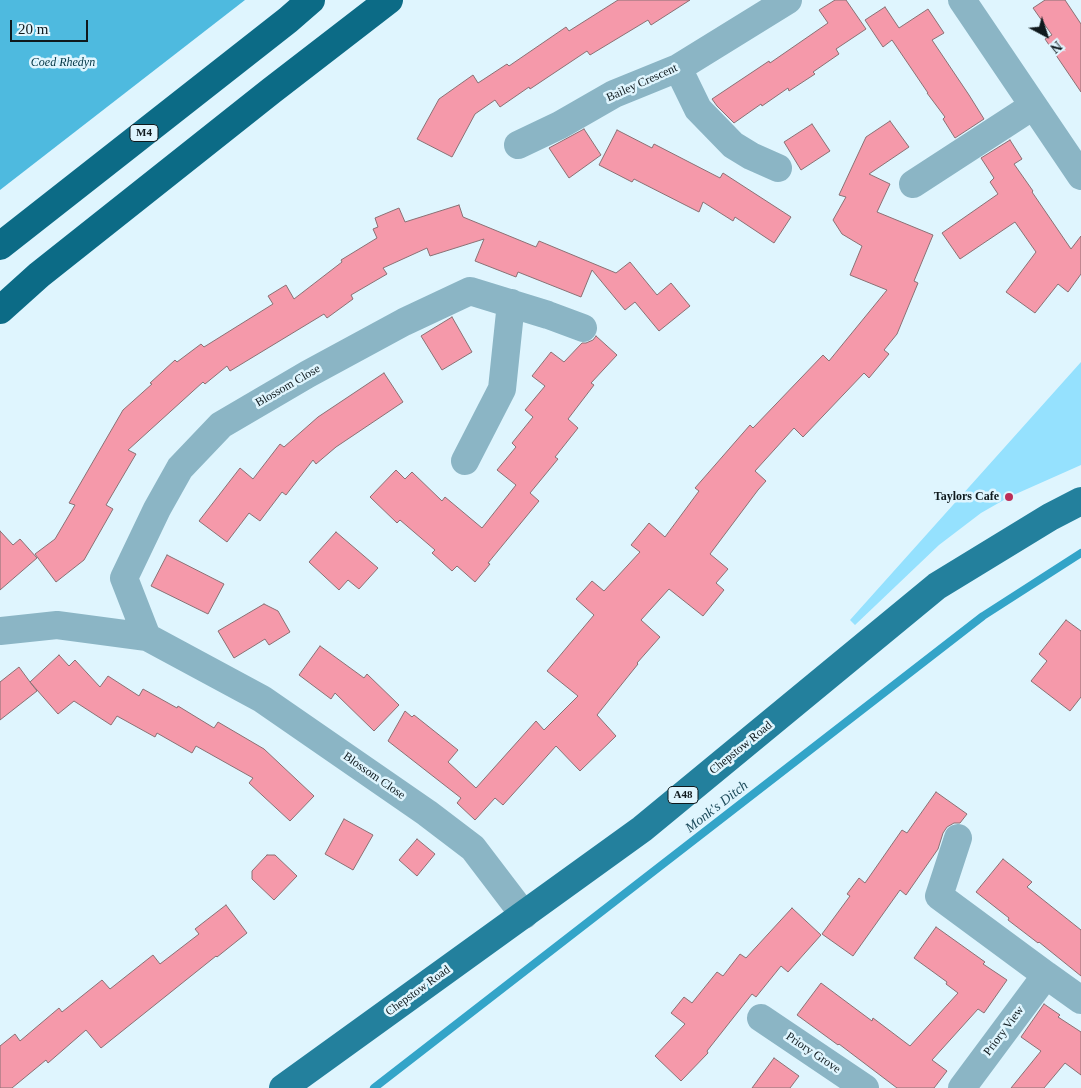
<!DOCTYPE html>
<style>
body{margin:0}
#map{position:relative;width:1081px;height:1088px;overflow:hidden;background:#dff5fe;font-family:Georgia,serif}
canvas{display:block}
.north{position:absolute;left:1021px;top:10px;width:50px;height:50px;-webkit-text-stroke:4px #dff5fe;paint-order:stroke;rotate:140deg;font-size:14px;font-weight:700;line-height:20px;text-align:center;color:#0f191d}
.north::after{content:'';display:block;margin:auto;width:18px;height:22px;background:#0f191d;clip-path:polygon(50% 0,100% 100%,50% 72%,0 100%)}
.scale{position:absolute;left:10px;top:20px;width:78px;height:22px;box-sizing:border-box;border:2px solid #0f191d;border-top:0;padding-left:6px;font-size:15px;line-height:18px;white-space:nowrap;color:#0f191d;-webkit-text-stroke:4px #dff5fe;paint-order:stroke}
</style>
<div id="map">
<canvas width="1081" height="1088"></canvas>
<div class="north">N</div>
<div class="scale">20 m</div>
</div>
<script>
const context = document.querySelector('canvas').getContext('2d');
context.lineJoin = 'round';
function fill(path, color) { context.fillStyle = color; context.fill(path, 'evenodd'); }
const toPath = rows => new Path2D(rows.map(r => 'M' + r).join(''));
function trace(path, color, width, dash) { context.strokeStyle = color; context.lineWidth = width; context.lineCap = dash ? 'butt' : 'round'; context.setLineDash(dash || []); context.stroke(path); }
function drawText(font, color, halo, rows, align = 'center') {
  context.font = font + ' Georgia,serif'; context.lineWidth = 5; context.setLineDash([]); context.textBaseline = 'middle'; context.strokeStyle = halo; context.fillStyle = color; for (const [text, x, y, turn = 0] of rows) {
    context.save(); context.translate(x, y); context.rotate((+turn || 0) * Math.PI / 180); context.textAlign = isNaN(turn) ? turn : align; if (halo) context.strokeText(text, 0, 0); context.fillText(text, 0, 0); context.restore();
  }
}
fill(toPath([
 [1081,362,1081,465,1009,497,981,513,939,545,855,625,850,620]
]), '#95e1fe');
fill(toPath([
 [0,0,245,0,0,190]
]), '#4ebadf');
trace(toPath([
 [374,1088,983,616,1081,553]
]), '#33a4c8', 8);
const building = toPath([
 [618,0,690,0,651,25,648,20,590,55,587,51,530,89,529,87,500,107,495,100,475,114,452,157,417,139,439,99,473,75,478,83,507,64,509,66,566,27,569,31,618,0],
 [835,0,846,0,866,29,836,49,839,54,813,72,815,74,789,91,788,88,762,106,761,104,734,123,717,106,712,99,769,61,770,63,828,23,819,10,835,0],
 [1045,0,1065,0,1081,24,1081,92,1045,39,1052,35,1033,8,1045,0],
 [885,7,899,28,928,9,944,33,932,40,969,95,984,119,955,138,943,119,945,117,927,93,928,93,892,40,883,47,865,20,885,7],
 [890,121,909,147,869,174,890,184,877,212,933,235,914,281,918,283,897,334,884,350,889,354,869,378,864,373,803,437,794,428,755,471,766,481,758,490,710,554,728,569,716,583,724,590,703,616,669,589,641,620,660,637,637,663,638,664,597,715,616,736,580,771,556,746,503,805,495,798,475,820,457,803,461,798,388,741,405,711,412,717,414,715,458,750,448,762,476,788,536,721,544,730,578,696,547,671,594,615,576,599,592,581,604,591,640,552,631,545,649,523,665,537,699,491,695,488,750,425,753,428,823,355,829,361,887,290,850,275,862,246,842,234,833,220,846,197,839,195,866,137,890,121],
 [812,124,830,151,801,170,784,142,812,124],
 [584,129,601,155,569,178,549,148,584,129],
 [617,130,652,148,654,144,720,178,723,173,791,217,774,243,735,217,733,221,703,202,699,212,634,179,632,182,599,165,617,130],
 [1010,140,1022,159,1014,164,1033,191,1032,192,1071,249,1081,236,1081,274,1068,292,1058,284,1035,313,1006,292,1036,252,1015,222,960,259,942,233,998,194,990,182,994,178,981,158,1010,140],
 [459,205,463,217,536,247,539,241,616,273,630,262,657,295,671,283,690,306,659,331,635,302,625,310,592,270,581,297,518,272,516,277,475,261,484,239,430,256,427,248,383,268,387,274,351,295,353,299,327,318,324,314,230,371,227,366,205,384,203,382,128,450,136,454,106,505,113,509,84,560,56,582,35,554,55,539,75,505,69,503,123,410,152,384,150,383,175,360,177,362,201,344,204,347,273,304,268,296,286,285,294,299,342,262,341,260,377,238,373,229,378,227,375,218,399,208,405,222,459,205],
 [452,317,472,352,442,370,421,336,452,317],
 [596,336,617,355,591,383,594,385,568,419,578,428,555,457,558,459,530,493,539,501,488,563,490,564,475,582,457,566,452,571,432,553,435,550,400,520,397,523,370,497,396,470,405,479,412,472,442,501,445,497,482,528,516,485,497,470,516,447,512,443,533,417,525,410,545,386,532,376,551,352,564,362,582,343,586,343,593,340,596,336],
 [384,373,403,402,336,447,316,464,313,460,286,495,282,492,260,521,249,513,227,542,199,521,240,468,253,479,280,444,284,447,318,417,384,373],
 [0,531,13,545,20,539,37,558,0,590,0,531],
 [336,532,378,568,359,589,348,580,339,590,309,562,336,532],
 [167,555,224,584,208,614,151,586,167,555],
 [264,604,278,611,290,632,269,645,265,639,234,658,218,631,264,604],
 [1066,620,1081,631,1081,697,1070,711,1031,681,1047,661,1039,654,1066,620],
 [320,646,364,678,367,674,399,705,374,731,335,693,331,699,299,675,320,646],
 [59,655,69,666,75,660,100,687,108,676,139,696,143,689,177,708,178,706,214,728,218,722,264,749,314,796,290,821,249,783,253,778,196,746,192,753,157,733,155,737,117,716,111,725,74,701,58,714,30,682,37,691,0,720,0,682,19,667,30,682,59,655],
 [936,792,967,814,960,823,954,823,947,827,943,833,938,849,906,895,900,890,853,956,822,934,850,896,847,894,859,878,865,883,902,830,907,833,936,792],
 [344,819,373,835,353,870,325,854,344,819],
 [417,839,435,854,417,876,399,860,417,839],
 [267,855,275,855,297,876,274,900,252,879,252,871,267,855],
 [1003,859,1032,882,1027,887,1081,930,1081,976,1039,942,1038,943,1008,920,1009,918,976,892,1003,859],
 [226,905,247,933,217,957,216,956,101,1048,86,1030,48,1063,46,1060,12,1088,0,1088,0,1046,15,1034,20,1041,59,1008,62,1012,102,980,110,989,153,955,160,964,199,934,195,929,226,905],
 [792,908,821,935,788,972,781,966,756,997,752,994,707,1051,708,1053,681,1081,655,1056,685,1024,671,1013,684,997,692,1003,717,972,723,976,740,954,746,958,792,908],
 [936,927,985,962,983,964,1007,980,984,1013,978,1009,932,1060,947,1071,934,1088,897,1088,839,1044,838,1045,797,1015,821,983,872,1021,873,1018,910,1046,958,993,946,984,947,982,914,958,936,927],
 [1044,1004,1060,1015,1058,1017,1081,1032,1081,1075,1065,1063,1044,1088,1011,1088,1041,1051,1021,1037,1044,1004],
 [774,1058,799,1076,790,1088,752,1088,774,1058]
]);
fill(building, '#f599aa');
trace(building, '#8a7074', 1);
trace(toPath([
 [962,0,1081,176],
 [678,68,698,109,733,145,751,156,778,168],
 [518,145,560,125,614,94,678,68,788,0],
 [913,184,1033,106],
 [465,461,502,389,511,303],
 [0,631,57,625,147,637,262,699,427,813,473,848,524,915],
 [147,637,124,578,157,509,180,468,221,425,308,374,404,322,470,291,548,315,583,328],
 [958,838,939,896,1046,975,962,1088],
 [1046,975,1081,1000],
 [761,1018,865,1088]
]), '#8bb5c5', 28);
trace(toPath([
 [283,1088,642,829,937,586,1050,517,1081,501]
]), '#23809d', 28);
trace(toPath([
 [0,246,288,20,311,0],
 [0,310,39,275,271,91,389,0]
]), '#0c6b86', 28);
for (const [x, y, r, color] of [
 [1009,497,5,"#bc2d58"]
]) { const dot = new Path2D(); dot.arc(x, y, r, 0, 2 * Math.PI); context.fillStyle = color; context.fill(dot); trace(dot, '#dff5fe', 2); }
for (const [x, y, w] of [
 [144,133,28],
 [683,795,30]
]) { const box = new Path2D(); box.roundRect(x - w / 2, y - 8.5, w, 17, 4); context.fillStyle = '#dff5fe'; context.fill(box); trace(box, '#0f191d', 1); }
drawText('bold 11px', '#0f191d', null, [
 ["M4",144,133],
 ["A48",683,795]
]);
drawText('italic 12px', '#023544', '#dff5fe', [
 ["Coed Rhedyn",63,63]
]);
drawText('12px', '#0f191d', '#dff5fe', [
 ["Bailey Crescent",642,83,-24],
 ["Blossom Close",288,386,-30],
 ["Chepstow Road",741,748,-39],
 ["Blossom Close",374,776,35],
 ["Chepstow Road",418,991,-36],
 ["Priory View",1004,1031,-53],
 ["Priory Grove",813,1053,34]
]);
drawText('bold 12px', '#0f191d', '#dff5fe', [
 ["Taylors Cafe",999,497]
], 'right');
drawText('italic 14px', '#1d4b5b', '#dff5fe', [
 ["Monk's Ditch",717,807,-38]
]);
</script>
